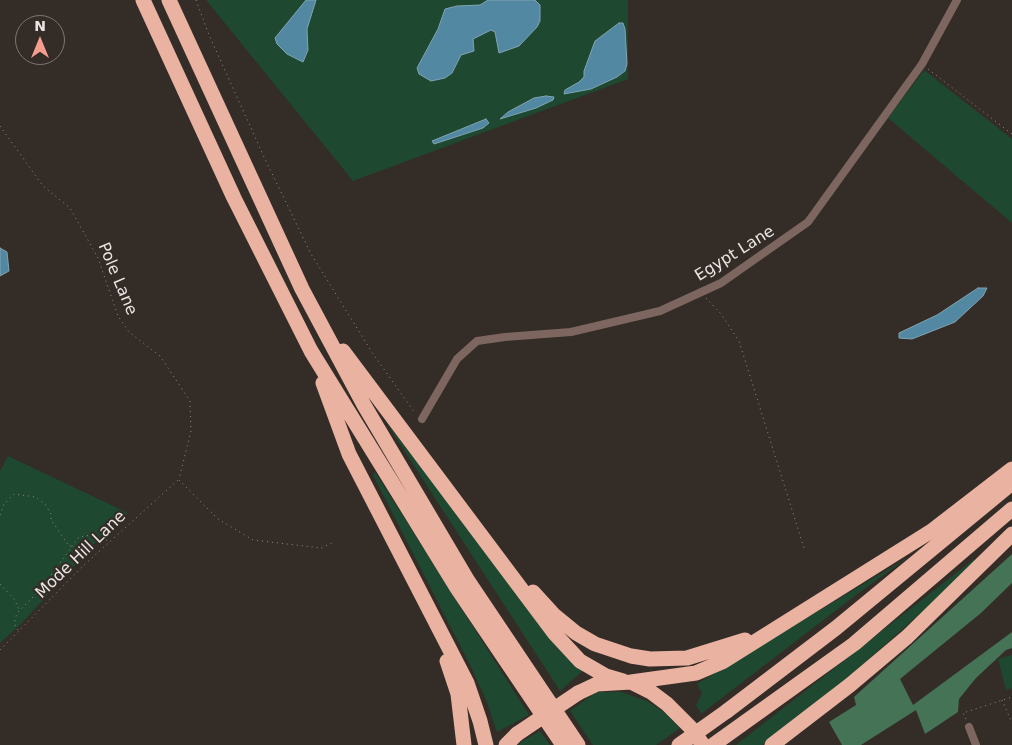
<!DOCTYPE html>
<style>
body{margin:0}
#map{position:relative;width:1012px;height:745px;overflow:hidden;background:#342c27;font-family:"DejaVu Sans",sans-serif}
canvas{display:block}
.north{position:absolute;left:15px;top:15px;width:50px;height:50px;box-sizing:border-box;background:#342c27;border:1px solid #7d7672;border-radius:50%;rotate:0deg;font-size:14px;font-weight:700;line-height:20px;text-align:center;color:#eae5e2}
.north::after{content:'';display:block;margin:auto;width:18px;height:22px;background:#f59d8e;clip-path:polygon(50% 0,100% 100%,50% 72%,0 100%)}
</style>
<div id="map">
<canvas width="1012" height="745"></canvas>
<div class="north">N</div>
</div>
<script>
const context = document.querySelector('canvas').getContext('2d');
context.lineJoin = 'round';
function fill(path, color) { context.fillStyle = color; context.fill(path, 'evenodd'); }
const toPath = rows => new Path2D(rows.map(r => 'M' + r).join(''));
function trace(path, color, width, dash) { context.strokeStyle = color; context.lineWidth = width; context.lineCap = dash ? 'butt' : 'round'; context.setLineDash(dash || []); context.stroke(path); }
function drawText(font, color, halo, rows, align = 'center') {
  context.font = font + ' "DejaVu Sans",sans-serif'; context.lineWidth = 4.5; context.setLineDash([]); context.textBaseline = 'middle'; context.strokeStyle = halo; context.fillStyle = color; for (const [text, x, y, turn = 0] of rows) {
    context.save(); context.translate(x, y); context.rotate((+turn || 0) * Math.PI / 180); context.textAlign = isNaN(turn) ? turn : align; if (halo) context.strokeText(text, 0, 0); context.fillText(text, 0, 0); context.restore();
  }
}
fill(toPath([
 [206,0,628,0,628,79,353,181],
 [924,70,1012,139,1012,223,888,118],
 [385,421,575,663,584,670,560,691],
 [8,456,128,513,98,540,20,625,0,643,0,471],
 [375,472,529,715,497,732,487,702,471,667,373,475],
 [910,556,856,595,701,714,696,705,702,693,697,684],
 [974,559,977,563,852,674,762,745,736,745],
 [1012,655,1012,688,1006,690,998,659],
 [596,692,621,692,647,701,664,712,680,728,656,745,593,745,570,711],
 [540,731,550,745,519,745,522,741]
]), '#1e4830');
fill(toPath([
 [1012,554,1012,583,981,613,900,679,913,705,1012,632,1012,648,1006,650,976,678,959,699,958,712,925,734,916,710,861,745,842,745,829,722,856,705,854,697]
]), '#447356');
const water = toPath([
 [306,0,316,0,307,29,308,50,303,62,287,54,277,44,275,38,306,0],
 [488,0,535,0,540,5,540,21,537,27,519,46,499,53,495,32,491,30,473,39,474,51,461,55,452,73,445,78,431,81,419,74,417,68,438,29,445,9,457,6,480,5,488,0],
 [619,23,623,23,625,29,627,64,625,71,617,77,591,89,564,94,565,90,579,82,584,77,584,71,595,41,619,23],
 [546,96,554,97,553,100,536,108,500,119,508,112,534,98,546,96],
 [486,119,489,123,483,128,434,144,432,141,486,119],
 [0,248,7,252,9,271,0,276,0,248],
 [978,288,987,288,983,296,955,322,912,339,899,338,899,333,937,315,978,288]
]);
fill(water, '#5288a1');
trace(water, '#80a4b4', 1);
trace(toPath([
 [196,0,209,35,264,157,311,254,373,354,415,413],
 [928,69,1012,134],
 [0,126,43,186,70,208,98,258,118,316,129,332,160,356,190,401,191,431,179,479],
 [706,298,721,314,739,341,804,548],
 [179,480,218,519,253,540,321,548,332,543],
 [0,515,4,504,14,494,36,497,45,504,51,514,51,520,69,546,72,546],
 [0,584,14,599,19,609],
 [18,630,14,623,17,613,41,589,79,537,92,535,109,541],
 [0,650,83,566,178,480],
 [1002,700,1012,723],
 [966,719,963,713,1012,697]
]), '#938d89', 1, [1, 4]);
trace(toPath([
 [422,419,457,359,477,341,505,337,571,332,660,311,721,283,808,222,922,64,957,0],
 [969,727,976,745]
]), '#7c665f', 8);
trace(toPath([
 [143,0,234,198,311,351,457,588,563,745],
 [169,0,302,289,364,405,468,581,578,745],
 [343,351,555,634,580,661,606,676,623,681],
 [323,383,349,454,467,683,480,721,486,745],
 [533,592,554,615,576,633,595,644,631,656,650,659,687,658,745,640],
 [447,661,458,694,464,745],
 [631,682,696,673,724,661,933,530,1012,469],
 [578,693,597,684,631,682,651,692,667,704,690,727,703,745],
 [727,711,836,628,1012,483],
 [506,745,517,734],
 [713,745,854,644,1012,509],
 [772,745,850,685,907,637,1012,534]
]), '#e9b2a1', 15);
trace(toPath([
 [517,734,578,693],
 [679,745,727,711]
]), '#e9b2a1', 15);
drawText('16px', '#eae5e2', '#342c27', [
 ["Egypt Lane",735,254,-32],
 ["Pole Lane",117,279,67],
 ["Mode Hill Lane",81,555,-44]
]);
</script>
